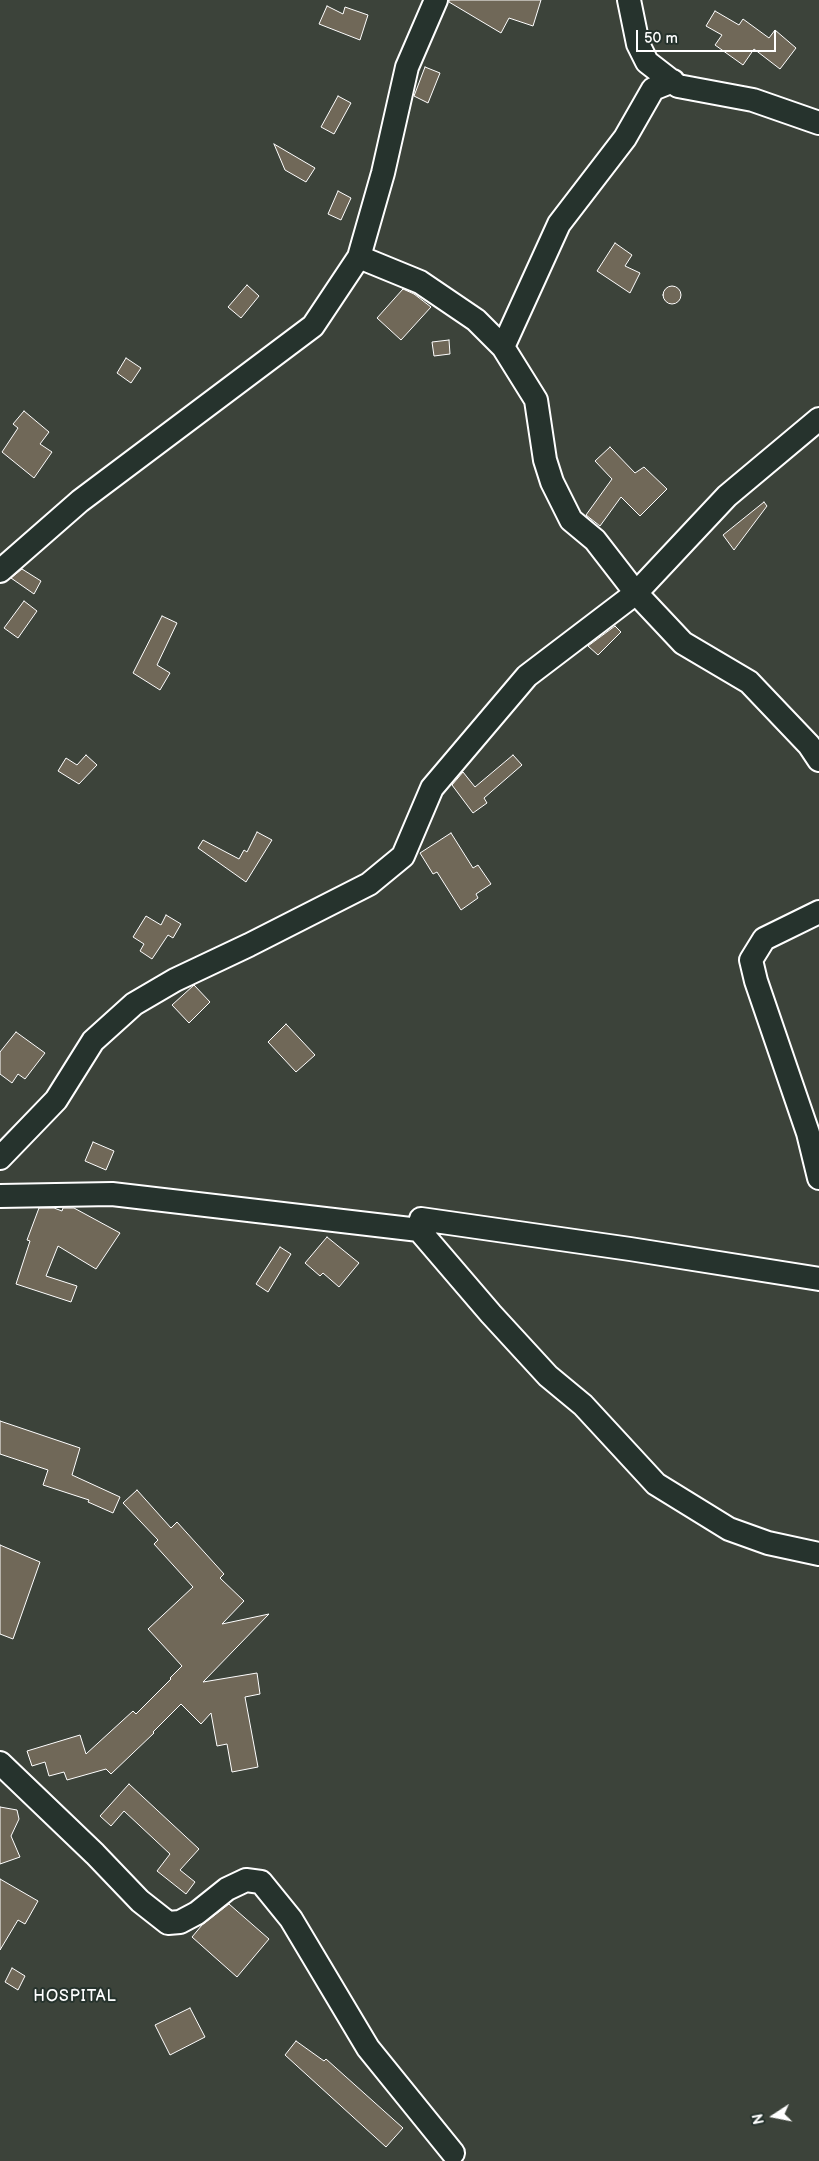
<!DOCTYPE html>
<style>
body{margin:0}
#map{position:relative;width:819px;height:2161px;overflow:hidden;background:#3c433a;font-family:"Balsamiq Sans",sans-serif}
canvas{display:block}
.north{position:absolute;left:749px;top:2091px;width:50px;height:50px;-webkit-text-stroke:4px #26332d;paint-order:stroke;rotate:259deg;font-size:14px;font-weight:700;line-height:20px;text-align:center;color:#fff}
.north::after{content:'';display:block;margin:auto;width:18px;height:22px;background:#fff;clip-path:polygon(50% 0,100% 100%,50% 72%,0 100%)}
.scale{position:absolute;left:636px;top:30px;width:140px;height:22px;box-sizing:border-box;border:2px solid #fff;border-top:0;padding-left:6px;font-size:15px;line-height:18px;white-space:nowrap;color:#fff;-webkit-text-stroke:4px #26332d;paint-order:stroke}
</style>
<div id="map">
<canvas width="819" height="2161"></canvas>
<div class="north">N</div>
<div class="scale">50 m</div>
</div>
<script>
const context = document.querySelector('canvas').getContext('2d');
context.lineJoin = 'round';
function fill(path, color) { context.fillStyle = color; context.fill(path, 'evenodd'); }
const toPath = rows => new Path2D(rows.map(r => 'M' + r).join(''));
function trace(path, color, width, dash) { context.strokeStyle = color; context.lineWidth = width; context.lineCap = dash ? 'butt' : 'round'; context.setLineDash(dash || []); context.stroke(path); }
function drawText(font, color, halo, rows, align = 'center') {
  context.font = font + ' "Balsamiq Sans",sans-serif'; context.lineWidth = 4; context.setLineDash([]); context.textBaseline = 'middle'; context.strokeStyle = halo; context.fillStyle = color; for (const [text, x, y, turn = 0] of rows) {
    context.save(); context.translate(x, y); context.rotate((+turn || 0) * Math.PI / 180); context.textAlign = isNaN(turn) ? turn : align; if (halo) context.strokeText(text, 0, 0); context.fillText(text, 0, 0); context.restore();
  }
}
const building = toPath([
 [449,0,541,0,533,26,509,18,501,33,449,2,449,0],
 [327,6,343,14,345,7,368,15,360,40,319,24,327,6],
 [715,11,739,25,743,19,769,38,775,30,796,48,780,69,754,49,743,65,715,45,722,35,706,26,715,11],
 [425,67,440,73,428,103,414,96,425,67],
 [338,96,351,103,334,134,321,127,338,96],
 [274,144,315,168,306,182,285,170,274,144],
 [338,191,351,198,341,220,328,214,338,191],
 [615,243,632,255,625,266,640,273,630,293,597,271,615,243],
 [247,285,259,296,241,318,228,307,247,285],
 '663 295a9 9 0 1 1 18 0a9 9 0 1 1-18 0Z',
 [403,289,414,294,431,307,401,340,377,318,403,289],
 [449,340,450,354,434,356,432,342,449,340],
 [126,358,141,368,131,383,117,373,126,358],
 [24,411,49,432,40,444,52,452,34,478,2,452,18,428,13,424,24,411],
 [610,447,635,473,644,467,667,489,640,516,621,497,600,526,586,515,612,479,595,461,610,447],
 [764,502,767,506,734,550,723,535,764,502],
 [22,569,41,581,34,594,11,578,22,569],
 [24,601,37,611,18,638,4,628,24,601],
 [162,616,177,623,157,665,170,673,160,690,133,673,162,616],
 [615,626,621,632,598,655,588,646,615,626],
 [86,755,97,765,79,784,58,771,66,758,77,765,86,755],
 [513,755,522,765,484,798,487,803,473,813,452,785,463,772,475,787,513,755],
 [257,832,272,840,246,882,198,848,203,840,239,859,244,850,247,852,257,832],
 [451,833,473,868,478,865,491,884,476,894,478,898,461,910,437,872,433,874,420,853,451,833],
 [166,915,181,924,173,938,168,935,152,959,140,951,144,944,133,937,146,916,161,925,166,915],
 [194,985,210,1002,189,1023,172,1005,194,985],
 [286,1024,315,1055,296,1072,268,1042,286,1024],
 [16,1032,45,1053,25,1079,18,1074,12,1083,0,1074,0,1052,16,1032],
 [93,1142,114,1151,106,1170,85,1161,93,1142],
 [39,1208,54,1208,62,1211,63,1208,74,1208,120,1233,96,1269,58,1246,46,1276,77,1286,71,1302,16,1284,30,1241,27,1240,39,1208],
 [327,1237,359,1263,339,1287,323,1273,320,1276,305,1263,327,1237],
 [280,1247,291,1254,268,1292,256,1284,280,1247],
 [0,1421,80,1448,72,1475,120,1497,113,1513,88,1502,89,1500,43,1485,48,1470,0,1454,0,1421],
 [137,1490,171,1528,177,1522,224,1574,220,1578,244,1601,222,1624,269,1614,203,1682,257,1673,260,1694,245,1697,258,1767,232,1772,227,1744,217,1746,211,1713,201,1724,181,1704,153,1732,154,1733,111,1774,106,1769,67,1780,64,1772,49,1776,45,1762,32,1766,27,1751,80,1735,86,1754,133,1711,136,1714,171,1679,170,1678,182,1666,148,1629,193,1587,154,1544,158,1540,123,1503,137,1490],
 [0,1545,40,1562,13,1639,0,1634,0,1545],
 [129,1784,199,1849,180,1870,195,1882,186,1894,157,1871,170,1854,124,1811,111,1826,100,1816,129,1784],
 [0,1807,17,1810,19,1819,11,1836,20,1857,0,1864,0,1807],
 [0,1879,38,1901,25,1924,18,1920,0,1950,0,1879],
 [229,1904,269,1939,237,1977,192,1937,202,1925,229,1904],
 [12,1968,25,1976,18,1990,5,1982,12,1968],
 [190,2008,205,2037,170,2055,155,2025,190,2008],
 [296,2041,324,2061,326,2059,403,2128,386,2147,285,2055,296,2041]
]);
fill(building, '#706858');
trace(building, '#fff', 1);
const minor = toPath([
 [629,0,638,44,647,62,678,86,753,100,819,123],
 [359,257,420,282,476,320,503,347,536,400,545,460,552,482,571,520,595,540,636,593,683,643,749,682,809,745,819,760],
 [503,347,559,224,625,138,653,89,673,81],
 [0,571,80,501,313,326,359,257,383,173,407,67,436,0],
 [819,912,764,939,751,960,756,981,808,1133,819,1178],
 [0,1158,56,1100,93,1041,134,1004,175,980,249,945,369,884,403,856,432,788,527,676,636,593,727,496,819,419],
 [0,1196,112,1194,419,1230,421,1219,630,1249,819,1279],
 [419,1230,491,1314,548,1376,583,1405,656,1484,729,1529,768,1543,819,1554],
 [0,1763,95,1854,140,1901,168,1923,180,1922,197,1913,227,1889,246,1880,261,1882,291,1919,368,2048,453,2153]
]);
trace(minor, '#fff', 26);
trace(minor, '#26332d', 22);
context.letterSpacing = '1px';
drawText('16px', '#fff', '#26332d', [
 ["HOSPITAL",75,1997]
]);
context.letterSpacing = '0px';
</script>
